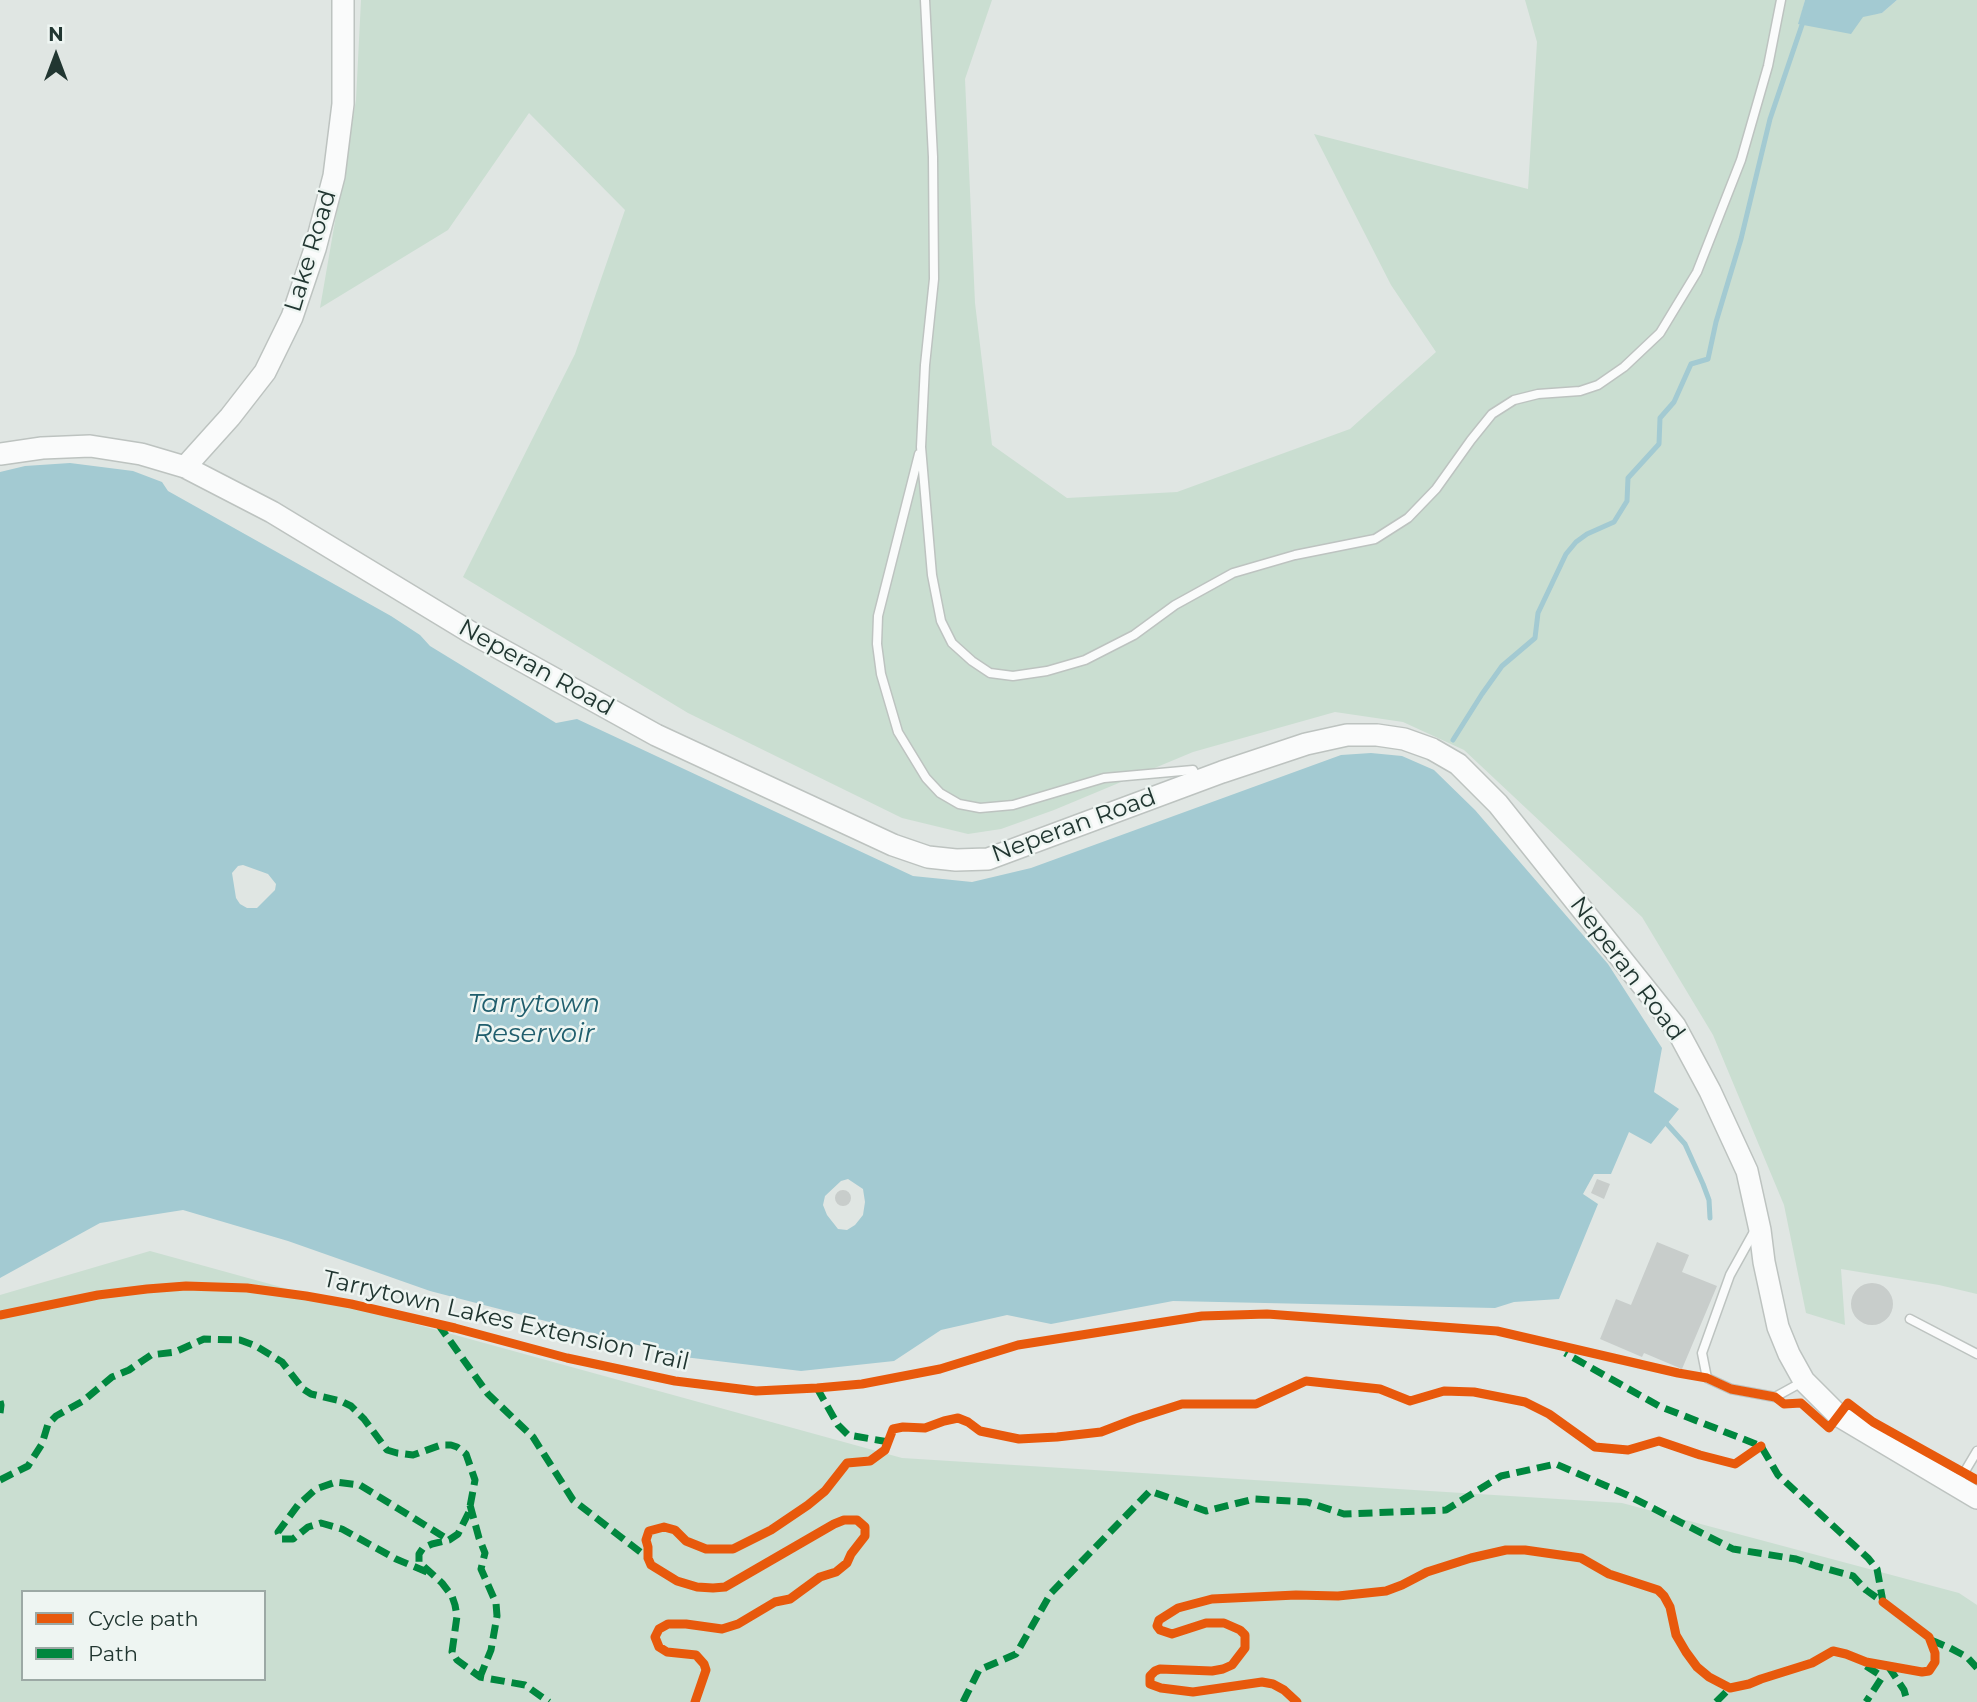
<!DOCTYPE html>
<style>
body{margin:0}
#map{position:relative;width:1977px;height:1702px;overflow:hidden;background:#e0e6e3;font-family:Montserrat,sans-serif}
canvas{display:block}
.legend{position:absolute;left:21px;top:1590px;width:245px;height:91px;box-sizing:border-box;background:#eef5f2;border:2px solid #9ca9a5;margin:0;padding:9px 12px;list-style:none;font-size:21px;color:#213631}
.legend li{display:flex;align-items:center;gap:14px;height:35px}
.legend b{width:35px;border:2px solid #9ca9a5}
.north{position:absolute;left:21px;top:21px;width:70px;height:70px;-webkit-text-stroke:5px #eef5f2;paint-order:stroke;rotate:0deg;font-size:19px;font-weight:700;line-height:28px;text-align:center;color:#213631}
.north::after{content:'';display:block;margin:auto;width:24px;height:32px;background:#213631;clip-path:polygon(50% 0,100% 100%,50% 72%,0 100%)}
</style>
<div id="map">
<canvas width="1977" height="1702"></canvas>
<ul class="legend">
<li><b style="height:9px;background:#e8590c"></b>Cycle path</li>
<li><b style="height:9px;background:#00873e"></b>Path</li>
</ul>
<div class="north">N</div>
</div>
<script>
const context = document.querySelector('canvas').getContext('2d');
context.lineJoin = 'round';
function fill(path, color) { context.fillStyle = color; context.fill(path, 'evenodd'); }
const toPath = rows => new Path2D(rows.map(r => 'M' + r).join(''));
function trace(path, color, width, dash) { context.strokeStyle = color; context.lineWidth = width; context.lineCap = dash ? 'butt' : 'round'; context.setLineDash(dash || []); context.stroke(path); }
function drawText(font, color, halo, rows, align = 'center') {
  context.font = font + ' Montserrat,sans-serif'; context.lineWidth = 5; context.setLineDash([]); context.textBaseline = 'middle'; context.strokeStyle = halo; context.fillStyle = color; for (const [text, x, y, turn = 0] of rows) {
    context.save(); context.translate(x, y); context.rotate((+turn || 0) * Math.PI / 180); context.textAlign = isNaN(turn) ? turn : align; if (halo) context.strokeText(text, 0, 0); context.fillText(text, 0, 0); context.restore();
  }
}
fill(toPath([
 [361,0,992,0,965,79,975,303,992,445,1067,498,1177,492,1350,429,1436,352,1391,285,1314,134,1528,189,1537,42,1525,0,1805,0,1799,24,1882,13,1897,0,1977,0,1977,1294,1939,1285,1841,1269,1845,1325,1806,1313,1784,1205,1713,1035,1642,917,1464,750,1403,722,1335,712,1193,752,1054,810,1001,829,968,834,902,818,688,713,463,577,575,354,625,210,529,113,448,230,320,308,356,100],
 [150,1251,902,1458,1622,1503,1959,1593,1977,1605,1977,1702,0,1702,0,1295],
 [23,1592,264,1592,264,1679,23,1679]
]), '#caded1');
fill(toPath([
 [1805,0,1897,0,1882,13,1863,17,1851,34,1798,24],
 [70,463,133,471,162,482,168,491,391,616,420,635,430,646,556,723,577,719,913,876,972,882,1031,868,1341,755,1371,753,1402,756,1434,770,1475,810,1608,964,1662,1048,1654,1092,1679,1109,1651,1144,1629,1132,1611,1174,1594,1174,1583,1194,1598,1204,1559,1299,1514,1302,1495,1308,1173,1301,1051,1324,1007,1315,941,1330,894,1361,801,1371,684,1357,430,1291,288,1241,183,1210,100,1223,0,1278,0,472,25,466],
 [243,865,268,874,276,884,275,890,257,908,247,908,240,904,236,898,232,873,238,866],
 [848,1179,863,1189,865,1202,863,1215,855,1225,847,1230,838,1229,827,1215,823,1205,825,1196,841,1181]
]), '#a3cad2');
trace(toPath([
 [1453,740,1482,694,1502,666,1535,638,1538,613,1566,554,1576,542,1587,534,1614,522,1627,501,1628,478,1659,444,1660,418,1674,402,1691,364,1708,359,1716,322,1741,239,1770,119,1804,19],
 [1667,1124,1685,1144,1703,1184,1709,1200,1710,1218]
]), '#a3cad2', 5);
fill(toPath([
 [1597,1179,1610,1184,1604,1199,1591,1193],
 '835 1198a8 8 0 1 1 16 0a8 8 0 1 1-16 0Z',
 [1657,1242,1689,1255,1682,1272,1717,1286,1682,1369,1644,1353,1642,1357,1600,1339,1616,1299,1631,1305],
 '1851 1304a21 21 0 1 1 42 0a21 21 0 1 1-42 0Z'
]), '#c8cdcb');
const service = toPath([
 [925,0,933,157,934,279,925,365,921,447,932,575,941,621,952,643,972,661,990,673,1013,676,1047,671,1085,660,1134,635,1175,605,1233,573,1295,555,1375,539,1408,518,1436,489,1471,440,1492,414,1514,400,1538,394,1580,391,1598,385,1624,367,1660,333,1697,272,1741,160,1768,66,1781,0],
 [919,454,878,616,877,644,881,674,898,732,926,778,940,793,959,804,980,808,1013,805,1104,778,1193,770,1197,778],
 [1755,1230,1730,1275,1702,1353,1707,1378,1731,1389,1775,1397,1804,1381],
 [1910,1319,1977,1354],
 [1958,1483,1977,1451]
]);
const tertiary = toPath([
 [0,454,42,448,90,446,141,454,185,467,272,512,470,632,656,735,893,845,928,857,956,860,988,859,1222,772,1306,744,1347,735,1377,735,1404,739,1432,749,1458,764,1498,804,1675,1026,1710,1091,1747,1171,1760,1230,1764,1262,1778,1327,1789,1354,1804,1381,1839,1416,1977,1498],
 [185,467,230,417,265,372,292,317,315,249,334,176,343,104,343,0]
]);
trace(service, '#bdc3c0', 11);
trace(tertiary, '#bdc3c0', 24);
trace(service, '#fafbfb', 8);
trace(tertiary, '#fafbfb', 21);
trace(toPath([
 [438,1324,488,1394,533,1437,573,1500,648,1558],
 [817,1388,838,1425,848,1435,889,1442],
 [0,1401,1,1405,0,1413],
 [0,1480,28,1466,42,1444,48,1424,56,1416,83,1401,112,1377,129,1370,151,1355,175,1352,204,1339,240,1340,256,1346,282,1362,303,1389,311,1394,341,1401,351,1406,364,1419,387,1450,397,1453,413,1455,441,1445,451,1445,457,1447,466,1454,475,1480,469,1512,458,1534,449,1540,432,1544,423,1548,419,1554,419,1562,442,1583,452,1596,455,1605,457,1616,452,1652,457,1660,480,1677,525,1685,549,1702],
 [470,1505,479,1538,485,1553,481,1569,496,1603,497,1616,491,1650,480,1677],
 [427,1572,396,1559,342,1529,321,1523,308,1527,293,1539,281,1539,278,1532,298,1505,316,1489,336,1482,360,1485,449,1540],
 [1931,1640,1950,1648,1967,1657,1977,1668],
 [1866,1666,1880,1675,1881,1679,1866,1702],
 [1888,1666,1904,1690,1906,1697,1903,1702],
 [963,1702,979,1670,1016,1654,1051,1593,1150,1491,1206,1511,1254,1499,1307,1502,1344,1514,1446,1510,1501,1476,1556,1464,1627,1495,1733,1549,1796,1559,1816,1566,1853,1576,1866,1590,1883,1602,1877,1569,1868,1558,1778,1475,1761,1446,1659,1406,1565,1353],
 [1716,1702,1730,1688]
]), '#00873e', 7, [14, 7]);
trace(toPath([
 [0,1315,98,1295,147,1289,186,1286,247,1288,306,1296,351,1304,455,1328,567,1358,675,1381,756,1391,817,1388,862,1384,940,1369,1018,1345,1202,1316,1267,1314,1497,1331,1678,1373,1707,1378,1731,1389,1775,1397,1784,1404,1801,1403,1829,1428,1848,1403,1873,1422,1977,1480],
 [695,1702,706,1670,704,1664,696,1655,667,1652,659,1647,655,1637,659,1629,668,1624,686,1624,722,1629,738,1624,775,1602,790,1599,820,1577,836,1572,847,1563,851,1554,865,1536,865,1527,857,1520,844,1520,834,1524,725,1587,713,1588,697,1587,677,1581,651,1565,648,1558,648,1547,646,1540,649,1531,664,1527,675,1530,686,1541,706,1549,733,1549,771,1530,808,1505,825,1491,847,1463,870,1461,885,1450,893,1429,903,1427,925,1428,944,1421,958,1418,968,1422,980,1431,1019,1439,1057,1437,1101,1432,1135,1419,1182,1404,1256,1404,1306,1381,1380,1389,1410,1401,1444,1391,1474,1392,1525,1402,1549,1414,1595,1447,1628,1450,1659,1441,1700,1455,1735,1464,1761,1446],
 [1297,1702,1284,1690,1273,1684,1262,1682,1193,1692,1161,1688,1150,1684,1150,1676,1155,1671,1160,1669,1212,1671,1223,1669,1232,1665,1245,1648,1245,1635,1240,1630,1224,1623,1206,1623,1172,1634,1160,1630,1157,1626,1159,1620,1178,1608,1212,1599,1296,1595,1338,1596,1386,1591,1402,1585,1427,1572,1471,1558,1506,1550,1525,1550,1581,1558,1609,1574,1658,1590,1664,1596,1670,1607,1676,1635,1686,1652,1697,1667,1709,1677,1730,1688,1749,1684,1761,1679,1812,1663,1833,1651,1846,1654,1866,1662,1922,1672,1929,1671,1935,1662,1935,1653,1929,1637,1883,1602]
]), '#e8590c', 9);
drawText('24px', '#213631', '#eef5f2', [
 ["Lake Road",311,251,-73],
 ["Neperan Road",536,668,29],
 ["Neperan Road",1074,826,-20],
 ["Neperan Road",1627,969,53],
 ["Tarrytown Lakes Extension Trail",506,1321,13]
]);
drawText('italic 26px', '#205e6d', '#eef5f2', [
 ["Tarrytown",534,1004],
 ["Reservoir",534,1034]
]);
</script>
